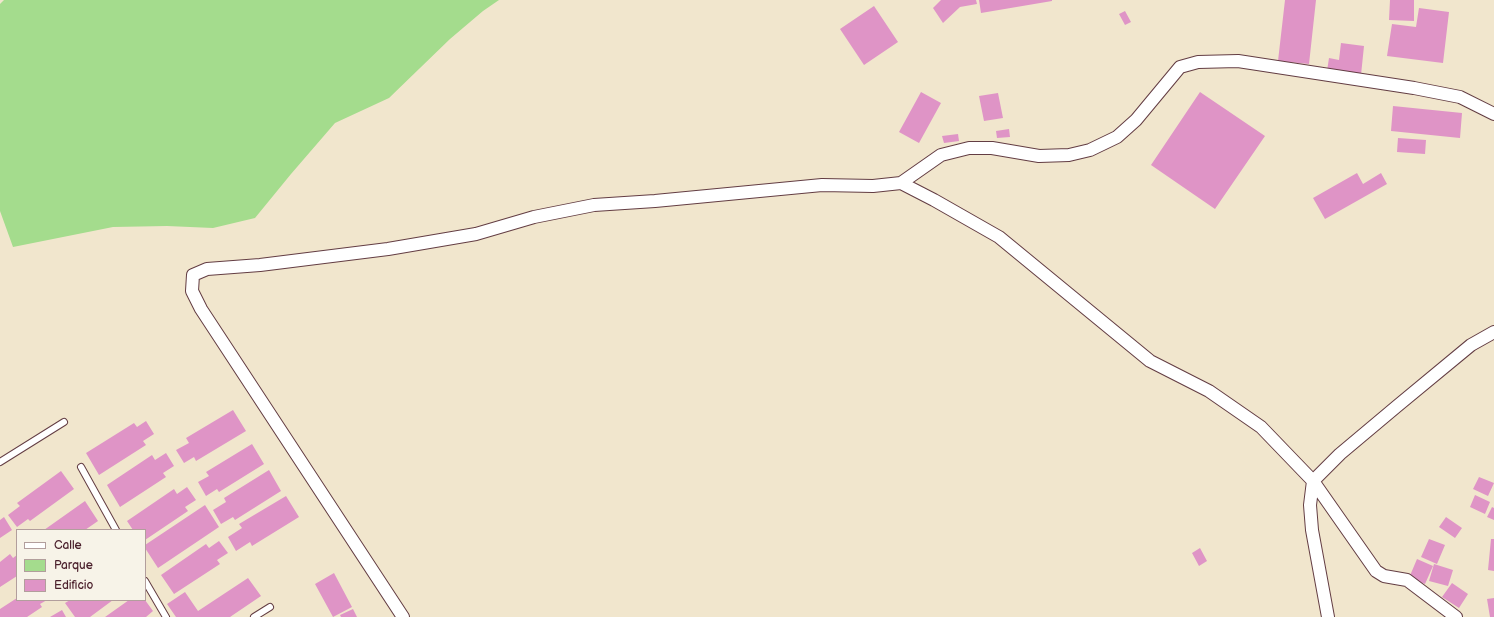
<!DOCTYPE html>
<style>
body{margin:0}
#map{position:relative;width:1494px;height:617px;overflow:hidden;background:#f1e6cd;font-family:"Balsamiq Sans",sans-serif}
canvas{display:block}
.legend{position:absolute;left:16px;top:529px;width:130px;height:72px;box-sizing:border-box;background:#f7f3e8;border:1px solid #b29e9c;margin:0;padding:5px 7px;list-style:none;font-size:12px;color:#4a1f2b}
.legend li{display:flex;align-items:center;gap:8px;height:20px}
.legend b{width:20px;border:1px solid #b29e9c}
</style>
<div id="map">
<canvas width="1494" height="617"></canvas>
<ul class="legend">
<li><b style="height:5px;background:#fff"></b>Calle</li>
<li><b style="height:11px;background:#a4dc8d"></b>Parque</li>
<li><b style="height:11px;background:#df94c6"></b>Edificio</li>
</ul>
</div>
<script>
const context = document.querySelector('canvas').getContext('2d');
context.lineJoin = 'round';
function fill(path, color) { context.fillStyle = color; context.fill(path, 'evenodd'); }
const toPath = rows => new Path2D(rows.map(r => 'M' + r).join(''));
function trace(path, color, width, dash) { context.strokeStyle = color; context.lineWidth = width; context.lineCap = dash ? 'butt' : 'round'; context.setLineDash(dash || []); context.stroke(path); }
fill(toPath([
 [4,0,499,0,483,11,450,39,389,98,335,123,291,174,255,218,213,228,167,226,113,227,13,247,0,211,0,4]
]), '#a4dc8d');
fill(toPath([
 [941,0,976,0,977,4,960,7,943,23,933,8],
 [979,0,1052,0,1052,1,981,13],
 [1285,0,1316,0,1309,64,1278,61],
 [1390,0,1414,0,1414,21,1389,20],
 [874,6,898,42,864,65,840,29],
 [1419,8,1449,12,1443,63,1387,56,1392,24,1416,27],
 [1125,11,1131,22,1125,25,1119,14],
 [1341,43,1364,46,1361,75,1327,71,1329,58,1339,60],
 [921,92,941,103,919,143,899,132],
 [1200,92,1265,136,1215,209,1151,165],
 [998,93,1003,118,984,121,979,96],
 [1393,106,1462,113,1460,138,1391,131],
 [1009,129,1010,137,997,138,996,131],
 [958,134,959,141,944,143,942,136],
 [1398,138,1426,140,1425,154,1397,152],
 [1357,173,1363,184,1381,173,1387,184,1325,219,1313,198],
 [233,410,246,431,196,461,194,457,184,463,176,450,189,443,186,438],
 [146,421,154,434,143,441,146,445,99,475,86,453,134,423,137,427],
 [252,444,264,464,219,492,217,489,206,496,198,482,209,476,206,472],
 [166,453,174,466,163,473,166,477,120,507,107,485,152,455,155,460],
 [269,470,281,491,235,520,233,517,221,524,213,510,226,502,224,498],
 [61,471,74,489,30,521,28,519,17,527,8,515,20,506,17,503],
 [1479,477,1494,483,1488,496,1473,489],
 [187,487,196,500,185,507,188,511,145,540,145,530,133,530,127,521,174,489,177,494],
 [1475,495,1490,502,1485,514,1470,507],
 [286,496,299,517,252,546,250,542,236,551,228,537,242,528,239,524],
 [85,501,98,521,85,530,44,530],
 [205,505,219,527,158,568,145,548,145,545],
 [1492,507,1494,508,1494,520,1487,517],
 [4,517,12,530,0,538,0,520],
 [1446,517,1462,528,1455,538,1439,527],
 [1429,539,1445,545,1437,564,1421,557],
 [1491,539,1494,539,1494,571,1488,570],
 [219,541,228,553,217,560,220,564,174,594,161,575,206,544,209,548],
 [1200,548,1207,561,1199,566,1192,553],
 [10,554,13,558,17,555,17,576,0,587,0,562],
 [1417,559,1433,566,1425,584,1409,578],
 [1434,564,1453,570,1448,586,1429,581],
 [334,573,352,607,333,617,315,584],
 [248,578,261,596,230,617,176,617,167,604,185,592,198,611],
 [1452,583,1468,594,1459,608,1442,597],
 [17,598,17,600,47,600,40,604,42,607,27,617,0,617,0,609],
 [1494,598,1494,617,1490,617,1487,599],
 [70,600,113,600,90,617,75,617,65,603],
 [129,600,145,600,153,611,146,617,105,617],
 [353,609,357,617,341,617,340,615],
 [62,610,66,617,50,617]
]), '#df94c6');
const service = toPath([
 [0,462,64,422],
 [81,467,116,530],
 [145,581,166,617],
 [254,617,270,607]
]);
const minor = toPath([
 [901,183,934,200,999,237,1150,361,1209,391,1261,427,1313,481,1376,571,1384,576,1407,580,1456,617],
 [403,617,201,309,192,291,193,275,207,269,260,265,388,249,476,234,534,217,594,205,655,201,822,185,873,186,901,183,941,155,969,148,992,148,1039,156,1069,155,1090,150,1117,137,1136,120,1180,67,1198,62,1238,61,1414,88,1460,97,1494,114],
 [1328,617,1312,530,1310,505,1313,481,1340,454,1396,407,1471,345,1494,332]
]);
trace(service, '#633d43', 8);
trace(minor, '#633d43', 14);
trace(service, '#fff', 6);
trace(minor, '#fff', 12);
</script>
